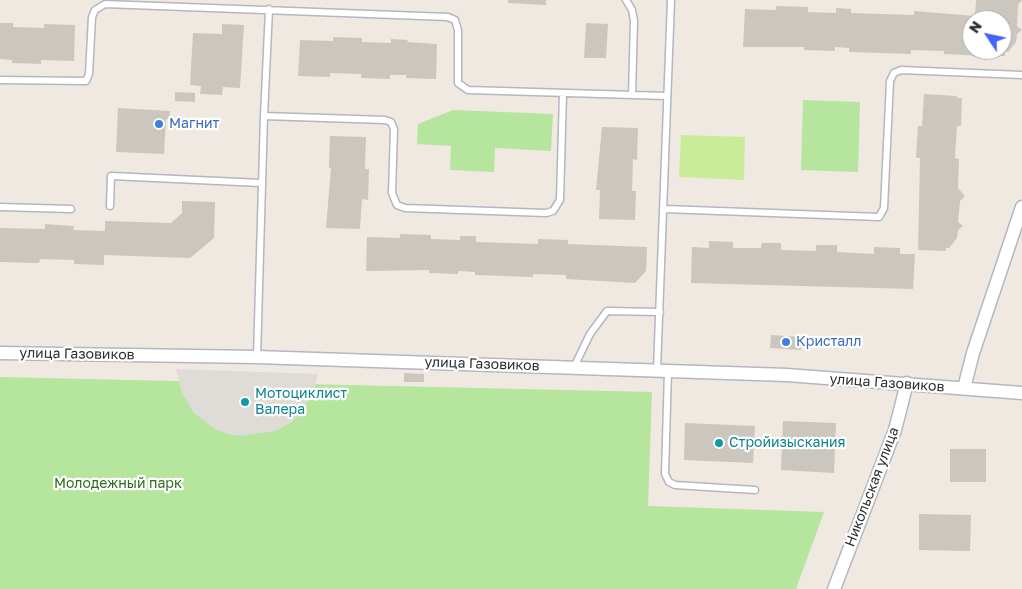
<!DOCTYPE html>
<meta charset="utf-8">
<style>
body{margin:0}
#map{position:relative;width:1022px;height:589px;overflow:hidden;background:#efe9e1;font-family:"Golos Text",sans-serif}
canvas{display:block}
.north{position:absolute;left:962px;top:10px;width:50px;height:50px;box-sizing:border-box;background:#fff;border:1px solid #ababab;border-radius:50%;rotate:304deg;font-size:14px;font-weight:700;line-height:20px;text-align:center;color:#2e2e2e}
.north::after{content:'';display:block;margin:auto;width:18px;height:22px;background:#4264fb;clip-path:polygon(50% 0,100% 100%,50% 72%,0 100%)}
</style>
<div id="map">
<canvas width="1022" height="589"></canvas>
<div class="north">N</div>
</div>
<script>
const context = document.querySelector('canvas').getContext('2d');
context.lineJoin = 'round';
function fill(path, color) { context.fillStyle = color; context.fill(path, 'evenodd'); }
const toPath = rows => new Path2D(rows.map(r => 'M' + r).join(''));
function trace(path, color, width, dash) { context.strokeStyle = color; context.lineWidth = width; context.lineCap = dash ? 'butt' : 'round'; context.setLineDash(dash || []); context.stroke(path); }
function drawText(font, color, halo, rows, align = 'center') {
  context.font = font + ' "Golos Text",sans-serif'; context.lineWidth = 4.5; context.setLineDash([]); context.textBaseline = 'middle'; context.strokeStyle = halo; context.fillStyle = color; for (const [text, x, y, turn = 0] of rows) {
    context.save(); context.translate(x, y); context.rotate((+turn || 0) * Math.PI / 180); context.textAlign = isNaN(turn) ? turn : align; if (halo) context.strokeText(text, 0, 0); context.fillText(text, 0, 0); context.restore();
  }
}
fill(toPath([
 [803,100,860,102,858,172,801,170],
 [453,110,553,114,551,151,495,148,494,172,450,170,451,146,417,144,418,124],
 [0,377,652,392,648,506,824,512,796,589,0,589]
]), '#b6e59e');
fill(toPath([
 [681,135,745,137,744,180,679,177]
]), '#c9ec9a');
fill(toPath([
 [176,369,318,374,312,396,292,422,275,431,241,436,227,434,215,429,194,413,182,393]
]), '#dfdcd8');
fill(toPath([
 [508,0,546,0,546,5,508,3],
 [976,0,1022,0,1018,5,1017,26,1022,30,1017,34,1016,42,1008,52,1005,52,1005,56,992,56,988,59,985,56,944,54,944,51,911,50,911,54,849,52,849,48,835,47,835,51,804,50,804,47,743,47,745,9,776,10,776,6,808,7,808,12,836,13,836,8,851,9,851,13,914,15,914,11,975,16],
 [972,20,1002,20,1002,50,972,50],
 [0,23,13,23,13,27,44,28,44,24,75,25,74,61,41,60,41,64,12,63,12,60,0,59],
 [586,23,608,24,606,58,584,58],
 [222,24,244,25,240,88,223,87,222,95,200,94,201,86,190,85,193,33,222,34],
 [333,37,362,38,362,42,391,43,391,39,408,40,407,42,437,44,436,79,406,78,406,75,390,75,390,79,361,78,361,74,330,73,330,77,298,76,300,40,333,41],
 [175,92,195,93,195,102,175,101],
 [924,94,957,96,957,98,962,98,961,126,957,126,955,158,959,159,958,188,965,196,960,201,958,222,963,226,958,230,957,238,949,248,946,248,946,251,918,250,920,158,916,158,918,126,922,126],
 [118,108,170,111,169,119,166,119,164,154,116,152],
 [602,127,638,128,637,160,633,159,632,191,636,191,635,220,599,219,600,190,596,190],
 [330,136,366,137,365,169,369,169,368,200,362,199,360,229,326,228,331,168,329,168],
 [182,201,215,202,214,238,190,258,104,255,104,265,74,264,74,260,40,259,39,263,0,262,0,228,45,229,45,224,74,226,73,230,105,231,105,221,171,223,182,213],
 [400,234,431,235,431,239,460,240,460,236,476,236,476,242,538,244,538,239,568,240,568,244,647,247,646,271,635,283,566,279,566,275,533,274,533,277,475,275,475,272,458,271,458,274,429,273,429,270,366,271,367,237,400,238],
 [709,241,733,242,733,248,761,248,762,243,781,243,781,250,816,251,816,245,837,245,837,252,874,254,874,247,900,248,900,254,915,254,913,289,691,283,692,247,709,248],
 [771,335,801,337,801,350,770,348],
 [404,373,424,374,424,382,404,382],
 [783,421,836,423,834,473,781,470],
 [685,423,755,426,753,463,684,460],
 [950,449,986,449,986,482,950,482],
 [919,514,971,515,970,551,919,550]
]), '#cbc7bf');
const service = toPath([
 [626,0,632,10,634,21,632,95],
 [269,9,264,116,385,120,391,122,394,129,392,193,397,205,405,208,546,213,553,211,560,200,563,93],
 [0,80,86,81,89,74,92,17,95,10,105,4,448,17,455,20,458,30,458,83,468,90,667,96],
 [110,206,111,176,261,183],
 [0,207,71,209],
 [665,209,879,217,884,208,890,81,894,73,901,70,1022,75],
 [257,357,264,116],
 [574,367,590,334,607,311,660,312],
 [657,370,671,0],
 [668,371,665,474,669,482,675,485,755,490]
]);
const minor = toPath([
 [0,353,257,357,668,371,787,375,1022,393],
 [964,388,973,353,1022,207],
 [834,589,895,430,907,383]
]);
trace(service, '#b4b7c1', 9);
trace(minor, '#b4b7c1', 15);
trace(service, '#fff', 6);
trace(minor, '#fff', 12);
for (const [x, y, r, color] of [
 [159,124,5,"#3f7fe0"],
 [786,342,5,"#3f7fe0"],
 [245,402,5,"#0f9aa8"],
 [719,443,5,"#0f9aa8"]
]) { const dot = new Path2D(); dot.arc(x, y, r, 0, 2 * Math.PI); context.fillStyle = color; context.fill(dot); trace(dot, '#fff', 2); }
drawText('14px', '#366cbe', '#fff', [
 ["Магнит",169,124],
 ["Кристалл",796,342]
], 'left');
drawText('14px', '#2e2e2e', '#fff', [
 ["улица Газовиков",77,354,1],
 ["улица Газовиков",482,364,2],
 ["улица Газовиков",887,383,4],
 ["Никольская улица",872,487,-69]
]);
drawText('14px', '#0d838f', '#fff', [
 ["Мотоциклист",255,394],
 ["Валера",255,410],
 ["Стройизыскания",729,443]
], 'left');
drawText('14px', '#2c6e1b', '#fff', [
 ["Молодежный парк",118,484]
]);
</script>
